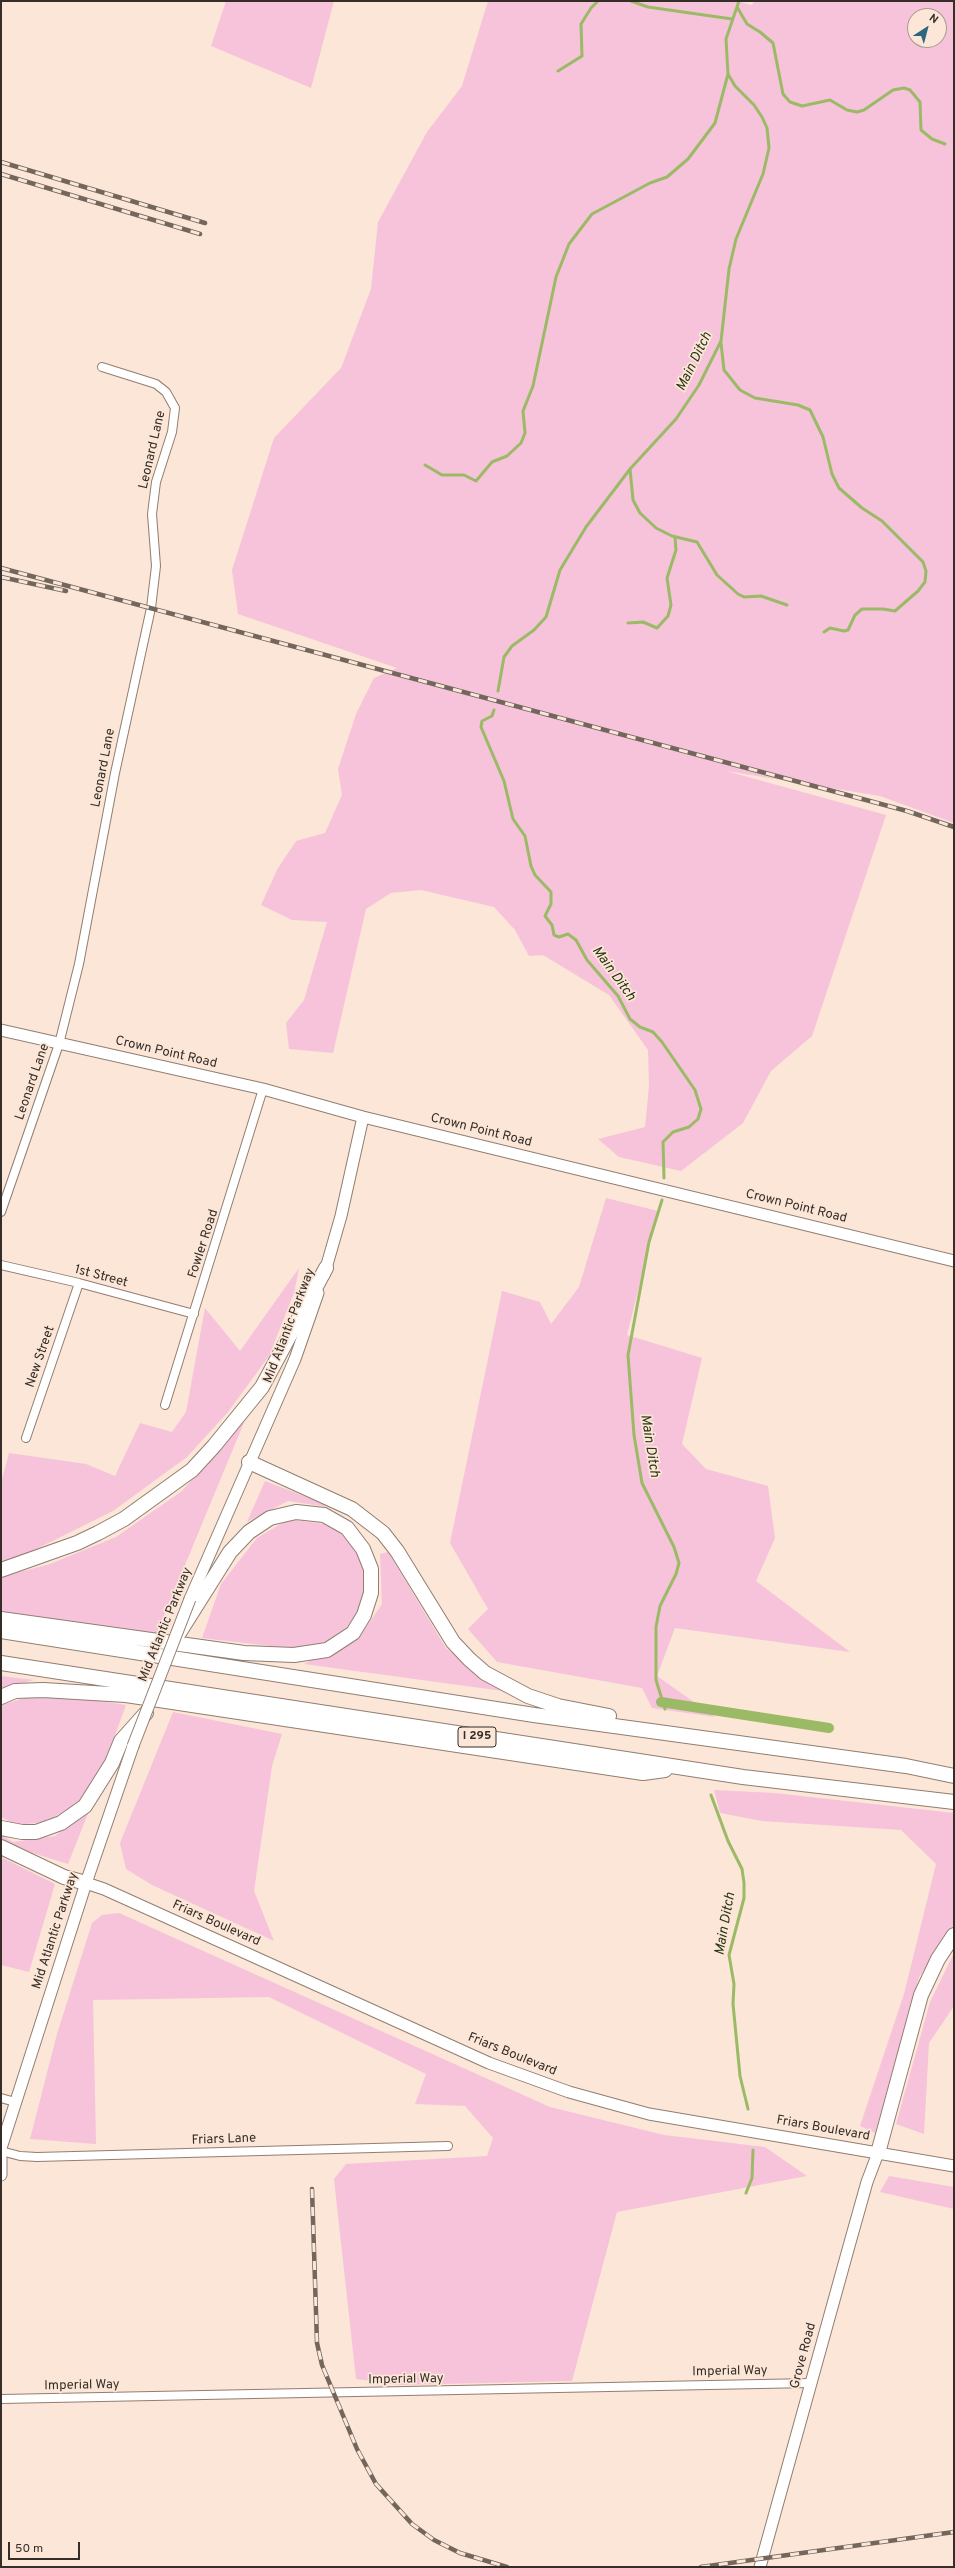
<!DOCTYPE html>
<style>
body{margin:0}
#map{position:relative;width:955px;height:2568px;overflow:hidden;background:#fbe6d7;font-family:Overpass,sans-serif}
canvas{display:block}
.frame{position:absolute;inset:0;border:2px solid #352d27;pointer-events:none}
.north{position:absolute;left:907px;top:8px;width:40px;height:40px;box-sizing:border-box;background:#fbe6d7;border:1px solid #ac9c91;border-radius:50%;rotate:36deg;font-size:11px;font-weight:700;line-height:16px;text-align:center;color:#352d27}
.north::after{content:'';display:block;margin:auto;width:14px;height:18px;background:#2c677f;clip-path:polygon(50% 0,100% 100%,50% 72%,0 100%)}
.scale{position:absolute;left:8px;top:2542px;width:72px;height:18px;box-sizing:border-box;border:2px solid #352d27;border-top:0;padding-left:5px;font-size:12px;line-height:14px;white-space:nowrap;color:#352d27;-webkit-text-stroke:3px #fbe6d7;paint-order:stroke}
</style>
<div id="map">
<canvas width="955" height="2568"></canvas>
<div class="frame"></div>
<div class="north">N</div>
<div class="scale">50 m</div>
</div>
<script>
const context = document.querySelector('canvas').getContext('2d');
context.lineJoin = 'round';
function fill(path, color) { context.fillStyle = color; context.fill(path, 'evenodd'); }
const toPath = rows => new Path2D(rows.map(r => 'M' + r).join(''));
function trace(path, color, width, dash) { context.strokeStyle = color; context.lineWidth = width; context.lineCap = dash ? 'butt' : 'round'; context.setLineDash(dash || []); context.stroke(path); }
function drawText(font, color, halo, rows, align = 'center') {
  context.font = font + ' Overpass,sans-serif'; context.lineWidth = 3.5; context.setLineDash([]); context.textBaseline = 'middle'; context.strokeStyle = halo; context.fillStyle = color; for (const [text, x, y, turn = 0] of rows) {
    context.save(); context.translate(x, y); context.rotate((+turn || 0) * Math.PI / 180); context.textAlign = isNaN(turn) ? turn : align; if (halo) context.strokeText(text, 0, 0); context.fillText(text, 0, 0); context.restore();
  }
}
fill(toPath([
 [226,1,334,1,311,88,211,46],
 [488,1,736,1,752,5,754,1,954,1,954,823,880,796,726,771,886,815,812,1036,771,1071,743,1123,681,1171,619,1157,598,1139,645,1127,649,1086,648,1050,609,995,543,955,529,956,515,930,494,907,421,890,391,893,366,909,333,1053,289,1049,286,1023,304,1000,327,922,292,920,261,905,278,868,296,841,325,833,342,795,338,769,356,714,374,678,397,668,238,614,232,570,274,438,341,368,371,289,378,222,427,132,462,86],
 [915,16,939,16,939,40,915,40],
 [606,1198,658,1211,627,1335,702,1358,682,1444,706,1469,768,1486,775,1538,756,1581,850,1652,675,1628,657,1676,715,1717,652,1708,642,1688,497,1662,468,1629,488,1609,450,1543,502,1291,540,1302,551,1324,579,1287],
 [299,1268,294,1293,269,1356,228,1412,187,1457,113,1511,26,1554,1,1561,1,1483,9,1453,86,1464,115,1476,140,1423,172,1432,186,1412,205,1308,240,1351],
 [245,1420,156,1635,1,1611,1,1577,50,1564,116,1537,182,1491],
 [265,1481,335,1508,288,1501,247,1522],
 [289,1519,331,1525,351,1543,366,1570,367,1598,347,1627,325,1642,296,1649,202,1638,221,1584,257,1538],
 [388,1552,446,1648,503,1691,304,1664,361,1635,382,1604,380,1554],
 [1,1676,34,1680,1,1689],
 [54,1694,126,1705,104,1765,81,1801,46,1822,16,1825,1,1817,1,1705,28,1697],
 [173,1712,282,1734,272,1766,254,1891,274,1941,152,1885,126,1869,120,1843],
 [714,1790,774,1793,954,1813,954,1926,919,1977,875,2133,860,2126,904,1994,936,1864,901,1830,762,1821,720,1813],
 [89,1811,68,1864,20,1849,1,1840,1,1835,13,1842,55,1836],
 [1,1857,55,1884,29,1972,1,1965],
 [119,1913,550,2107,664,2135,765,2147,807,2176,617,2212,572,2381,400,2385,356,2379,334,2179,346,2164,487,2156,493,2138,465,2106,415,2104,426,2074,269,1997,93,2000,96,2144,30,2139,57,2034,92,1923,102,1915],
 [954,1953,954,2006,929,2043,924,2134,896,2124,930,2002],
 [889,2176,954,2187,954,2209,880,2192]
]), '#f6c3db');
trace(toPath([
 [631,1,648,7,732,19],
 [737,7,747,24,760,32,773,43,783,94,790,102,802,106,830,100,847,110,857,112,864,110,893,90,904,88,910,90,920,102,921,130,932,139,945,144],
 [558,71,582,56,581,24,591,8,598,1],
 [721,343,724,370,740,390,755,398,798,405,810,410,823,437,832,474,839,488,862,508,882,521,923,562,926,571,925,582,918,591,895,611,883,609,862,609,855,615,848,630,844,631,830,628,824,632],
 [425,465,442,475,464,475,476,481,492,462,507,456,521,443,525,433,523,411,533,386,556,277,569,244,592,214,650,183,667,177,688,159,715,123,728,74],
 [630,469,633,500,640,513,656,528,672,536,697,542,717,575,738,594,744,597,761,596,787,605],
 [628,623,643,622,657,628,668,616,671,605,667,578,676,550,675,537],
 [498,691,504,657,512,646,534,630,546,617,560,570,586,527,630,469,676,419,699,385,721,341,729,269,736,239,763,174,769,148,767,128,762,117,754,105,735,86,728,74,726,39,739,1],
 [494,710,492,716,482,721,481,727,504,781,513,819,525,836,531,866,535,875,551,892,551,904,545,916,552,925,554,935,559,937,568,934,576,940,587,960,618,996,630,1019,640,1027,653,1032,662,1042,695,1090,701,1109,698,1119,689,1127,673,1132,663,1142,664,1178],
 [662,1200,649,1242,628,1355,634,1435,642,1483,674,1547,679,1563,676,1574,660,1606,656,1627,656,1680,665,1709],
 [711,1795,728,1841,742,1869,744,1883,744,1898,729,1955,734,1984,733,2004,740,2076,748,2109],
 [746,2193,752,2178,753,2150]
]), '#9bba66', 3);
trace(toPath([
 [661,1702,829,1728]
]), '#9bba66', 10);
const street = toPath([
 [1,1212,59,1044,79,964,115,773,151,608,156,566,152,514,156,482,172,432,175,408,166,392,156,384,102,367],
 [1,1265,79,1283,194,1314],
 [165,1405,263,1089],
 [26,1438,79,1283],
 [1,2098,15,2102],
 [1,2151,20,2156,37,2157,448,2146],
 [1,2399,811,2383]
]);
const secondary = toPath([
 [1,1030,263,1089,363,1117,954,1261],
 [324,1275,341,1216,363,1117],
 [190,1599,295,1359,318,1293],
 [86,1883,104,1889,489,2063,569,2092,649,2114,954,2166],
 [1,2148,86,1883,133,1746],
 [1,2157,1,2175],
 [760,2567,849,2246,867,2182,878,2153]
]);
const highway = toPath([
 [249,1462,352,1509,383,1533,397,1551,453,1642,469,1659,485,1673,528,1696,558,1706,609,1716],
 [1,1570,77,1543,98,1533,124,1519,192,1470,214,1446,262,1387,326,1268],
 [1,1619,244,1653,294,1655,327,1650,353,1633,364,1615,371,1593,371,1569,363,1549,347,1528,324,1515,296,1512,270,1518,249,1532,230,1552,179,1633],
 [1,1631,534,1715,906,1766,954,1776],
 [1,1663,743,1777,954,1802],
 [1,1697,15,1691,43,1690,126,1695,643,1773,665,1770],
 [1,1828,22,1832,36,1832,61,1823,85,1806,112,1763,121,1741,146,1713],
 [1,1847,64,1877,86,1883],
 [878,2153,921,1995,938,1959,954,1935]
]);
trace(street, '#917e71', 10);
trace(secondary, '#917e71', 13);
trace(highway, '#917e71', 16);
trace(street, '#fff', 8);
trace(secondary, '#fff', 11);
trace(highway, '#fff', 14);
const rail = toPath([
 [1,162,205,223],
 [1,174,200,234],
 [1,568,907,811,954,827],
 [1,577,66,591],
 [312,2189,317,2343,322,2365,357,2449,376,2484,412,2524,434,2540,460,2553,507,2567],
 [701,2567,954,2532]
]);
trace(rail, '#72665d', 4.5);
trace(rail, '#fbe6d7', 3, [9]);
const secondaryBridge = toPath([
 [133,1746,190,1599]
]);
trace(secondaryBridge, '#917e71', 13, []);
trace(secondaryBridge, '#fff', 11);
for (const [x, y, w] of [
 [477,1737,38]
]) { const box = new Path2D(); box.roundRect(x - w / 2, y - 10, w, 20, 3); context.fillStyle = '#fbe6d7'; context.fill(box); trace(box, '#352d27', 1); }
drawText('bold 12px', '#352d27', null, [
 ["I 295",477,1737]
]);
drawText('13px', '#352d27', '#fbe6d7', [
 ["Leonard Lane",153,450,-77],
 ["Leonard Lane",104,768,-79],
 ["Crown Point Road",166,1053,13],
 ["Leonard Lane",33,1082,-71],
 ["Crown Point Road",481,1131,14],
 ["Crown Point Road",796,1207,14],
 ["Fowler Road",204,1244,-72],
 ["1st Street",101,1277,15],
 ["Mid Atlantic Parkway",290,1326,-69],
 ["New Street",41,1357,-71],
 ["Mid Atlantic Parkway",166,1625,-68],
 ["Friars Boulevard",216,1924,24],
 ["Mid Atlantic Parkway",56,1931,-72],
 ["Friars Boulevard",512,2055,22],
 ["Friars Boulevard",823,2129,10],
 ["Friars Lane",224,2140,-2],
 ["Grove Road",804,2356,-75],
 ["Imperial Way",730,2372,-1],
 ["Imperial Way",406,2380,-1],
 ["Imperial Way",82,2386,-1]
]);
drawText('italic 14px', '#2a3713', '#fbe6d7', [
 ["Main Ditch",695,362,-64],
 ["Main Ditch",613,974,54],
 ["Main Ditch",649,1446,81],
 ["Main Ditch",726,1924,-80]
]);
</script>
